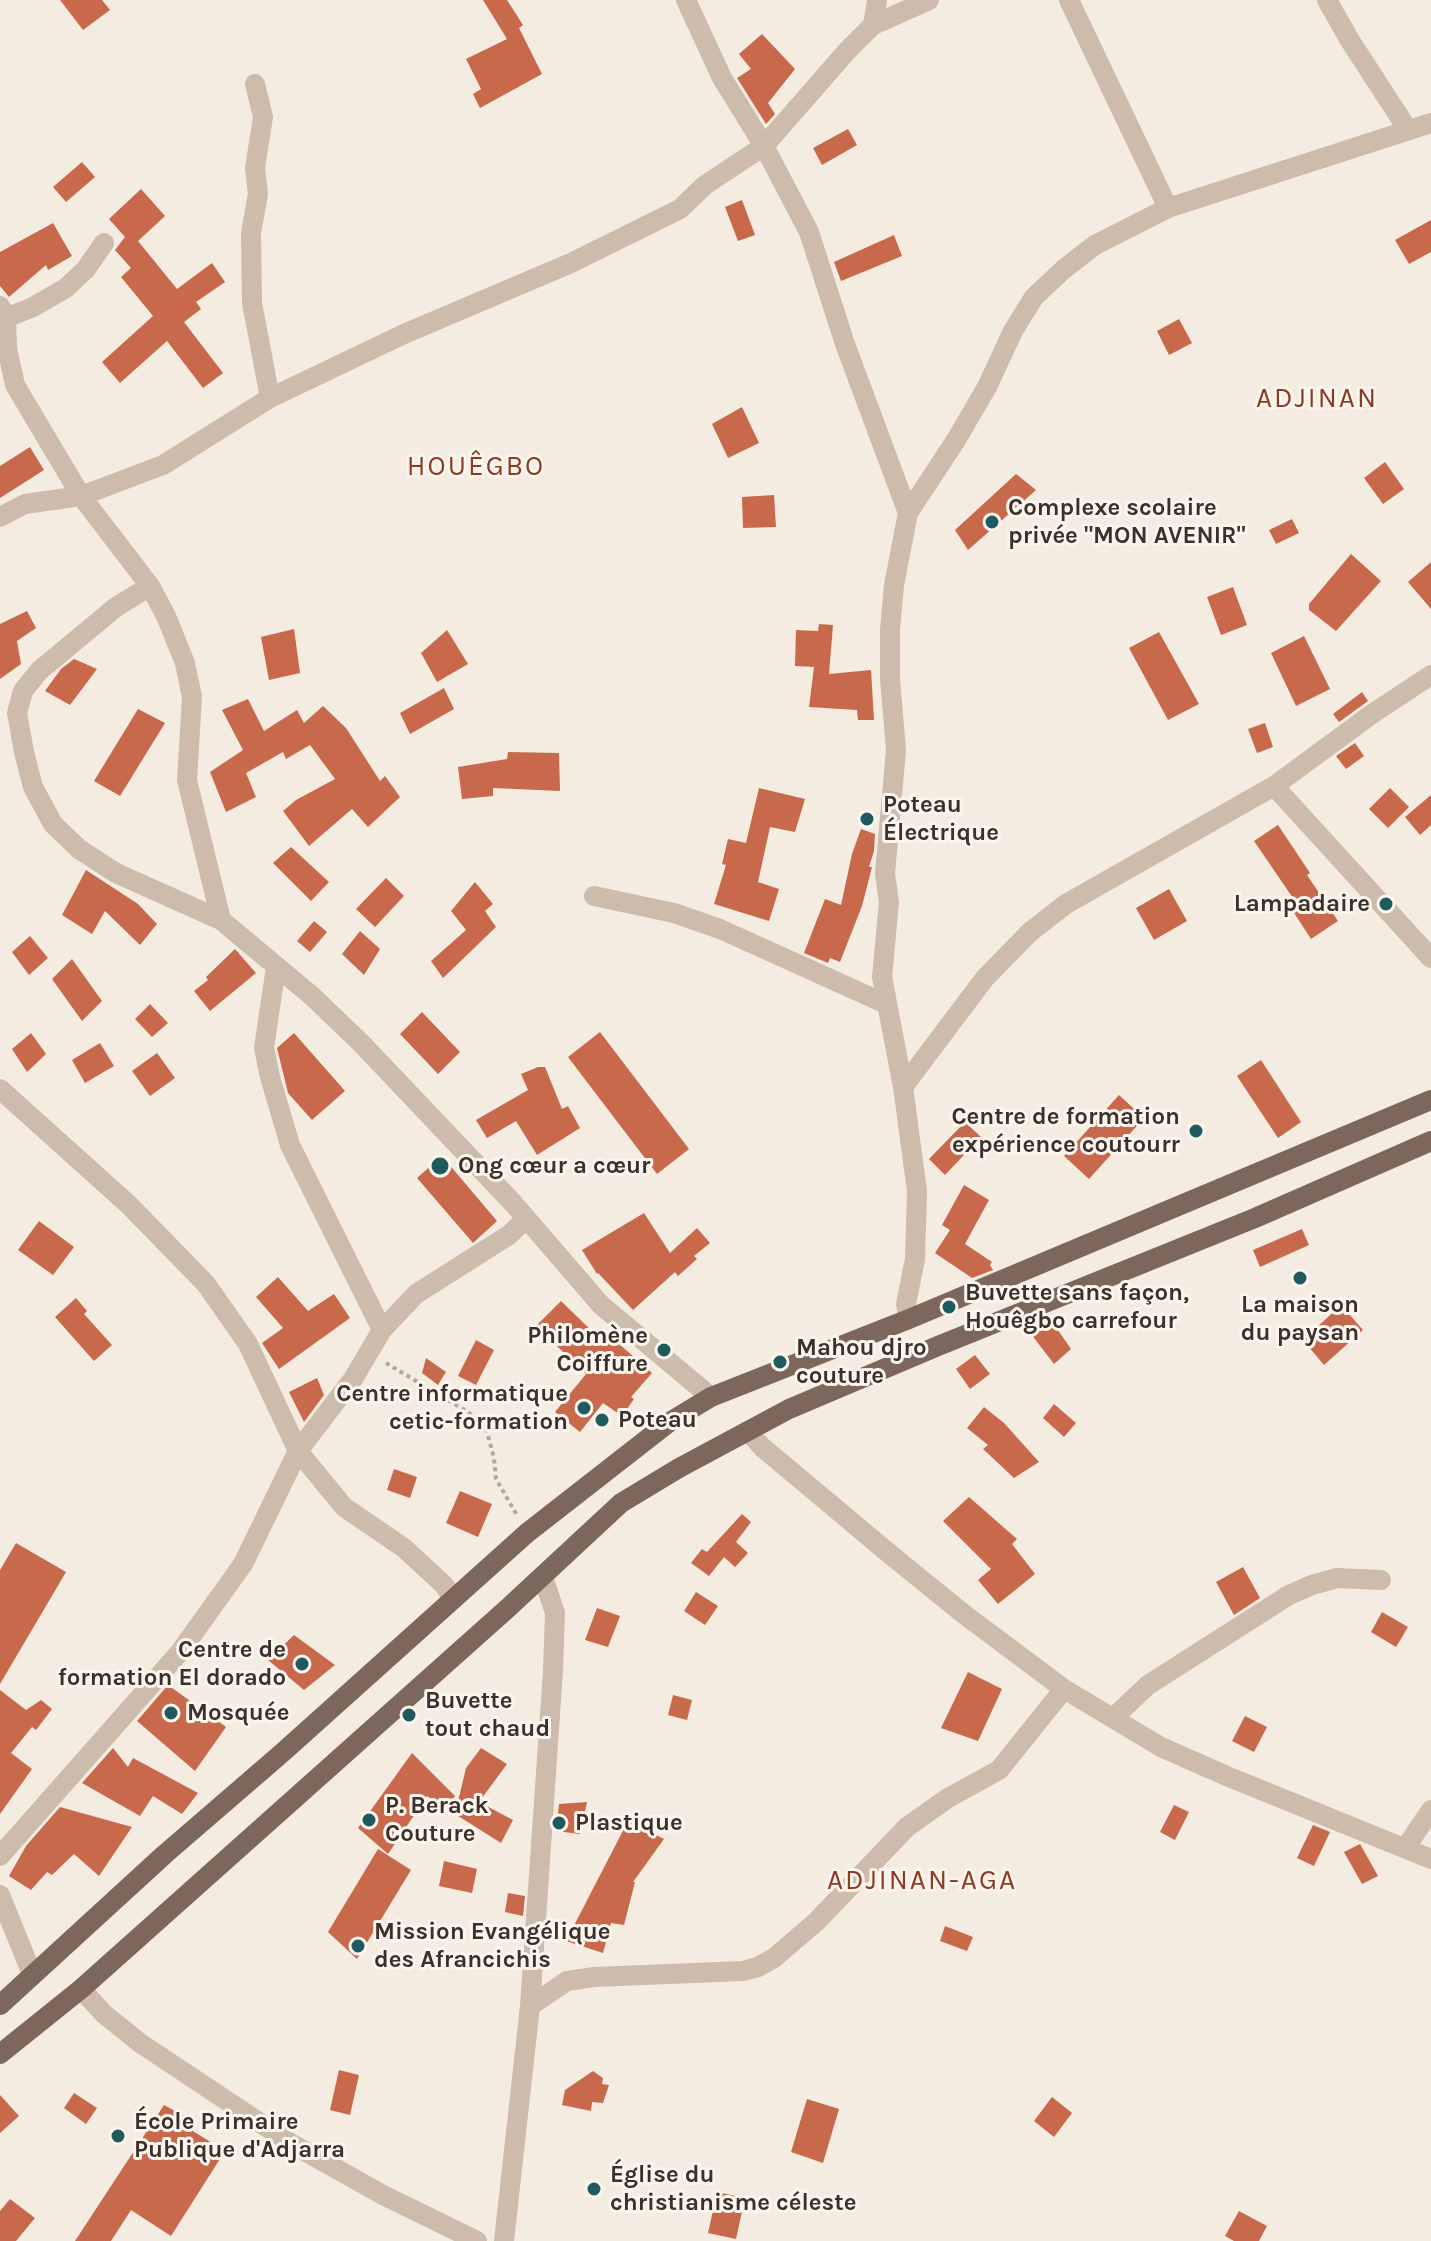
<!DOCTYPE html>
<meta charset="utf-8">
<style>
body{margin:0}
canvas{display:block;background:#f4ebe1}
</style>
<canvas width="1431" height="2241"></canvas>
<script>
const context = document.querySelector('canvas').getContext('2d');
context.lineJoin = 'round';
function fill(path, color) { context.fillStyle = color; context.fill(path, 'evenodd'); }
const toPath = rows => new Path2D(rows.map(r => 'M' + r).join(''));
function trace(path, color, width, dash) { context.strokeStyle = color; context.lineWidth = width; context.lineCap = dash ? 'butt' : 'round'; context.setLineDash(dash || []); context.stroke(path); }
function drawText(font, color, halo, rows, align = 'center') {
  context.font = font + ' Karla,sans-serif'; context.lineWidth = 6; context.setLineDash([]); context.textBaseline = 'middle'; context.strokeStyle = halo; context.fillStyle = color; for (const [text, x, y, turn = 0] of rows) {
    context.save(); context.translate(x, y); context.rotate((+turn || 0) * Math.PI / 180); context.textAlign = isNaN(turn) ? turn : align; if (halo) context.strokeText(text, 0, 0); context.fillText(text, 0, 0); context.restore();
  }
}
fill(toPath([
 [60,0,102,0,110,10,83,30],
 [483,0,507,0,523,25,519,28,542,74,480,108,473,94,481,89,466,59,507,39],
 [762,34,795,69,768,103,775,114,766,124,737,78,751,69,739,54],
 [848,129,857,145,822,165,813,148],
 [82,162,95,177,66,202,53,187],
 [141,189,165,216,138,241,177,289,212,263,225,282,196,302,201,309,184,322,223,373,203,388,167,341,120,383,102,362,153,316,121,277,131,268,115,250,125,237,109,219],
 [742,200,755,235,738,241,725,207],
 [1431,220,1431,252,1409,264,1395,240],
 [53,223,72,256,48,270,46,265,9,297,0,286,0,252],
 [894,235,902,256,841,281,834,262],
 [1179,319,1192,343,1169,355,1157,331],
 [742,407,759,443,728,458,712,424],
 [30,447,44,470,0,498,0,466],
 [1385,462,1404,489,1383,504,1364,478],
 [1016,474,1036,490,968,550,955,530],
 [774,495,776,527,743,528,742,497],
 [1292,519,1299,533,1276,544,1269,530],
 [1351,554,1381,581,1336,631,1309,610,1309,604],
 [1431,562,1431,609,1408,582],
 [1233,587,1247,625,1221,635,1207,597],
 [27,611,36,628,17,641,21,664,0,679,0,624],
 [819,624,833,625,829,674,871,670,874,720,858,720,857,710,809,707,814,667,795,666,796,630,818,631],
 [294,629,300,673,269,680,261,637],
 [447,630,468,664,437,682,421,653],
 [1159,632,1199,704,1168,720,1129,648],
 [1304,636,1330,689,1296,706,1271,653],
 [74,659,97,669,70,705,45,691,61,669],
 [444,688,454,709,410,734,400,713],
 [1362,692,1368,701,1339,722,1333,714],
 [248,699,264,731,297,710,304,723,323,706,346,728,380,781,385,776,400,797,368,827,352,809,309,846,283,811,296,800,335,779,310,745,286,759,283,752,246,773,256,797,226,812,210,772,243,750,222,710],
 [138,709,165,723,120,796,94,781],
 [1265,723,1273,747,1257,753,1248,729],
 [1355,743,1364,756,1346,769,1336,756],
 [508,752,559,753,560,791,493,788,493,796,462,799,458,767,507,759],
 [759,788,805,799,795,832,770,827,758,882,779,889,769,921,714,904,726,865,722,864,728,839,746,843],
 [1390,788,1409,807,1388,828,1369,809],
 [1431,795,1431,825,1420,835,1405,817],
 [1278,825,1310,873,1307,875,1338,921,1311,939,1289,905,1295,901,1254,841],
 [861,829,875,834,874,851,869,867,872,867,862,906,840,962,830,958,828,963,804,953,825,899,841,905,852,854],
 [291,847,329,882,311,901,273,863],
 [86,870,138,904,157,924,140,945,105,911,92,934,62,915],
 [386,878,404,896,375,927,356,909],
 [475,882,493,904,485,911,496,927,443,978,431,961,466,930,451,911],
 [1169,889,1187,921,1154,940,1136,908],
 [314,921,327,932,310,952,297,941],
 [360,931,380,949,364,975,342,954],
 [30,936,48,958,29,975,12,952],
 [235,949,256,973,210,1011,194,991,208,980,206,977],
 [72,959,102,1001,82,1021,52,979],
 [150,1004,168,1023,152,1037,135,1019],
 [422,1012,460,1052,438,1074,400,1034],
 [600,1032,689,1149,657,1174,568,1057],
 [31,1033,46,1054,27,1072,12,1049],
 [294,1033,345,1091,312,1120,288,1093,277,1048],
 [100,1043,114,1066,85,1083,72,1060],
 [157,1053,175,1078,150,1096,132,1071],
 [1261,1060,1301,1122,1278,1138,1237,1076],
 [538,1067,545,1067,562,1109,568,1106,580,1128,537,1155,516,1121,487,1138,476,1120,528,1090,521,1074],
 [1119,1095,1144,1118,1089,1179,1064,1156],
 [965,1122,981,1137,945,1175,929,1159],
 [442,1156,497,1221,473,1243,417,1178],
 [964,1185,989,1200,965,1244,992,1262,990,1265,993,1270,972,1278,935,1253,950,1230,942,1225],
 [644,1213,670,1253,697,1228,710,1243,694,1256,697,1259,678,1276,675,1272,633,1310,598,1273,597,1274,582,1250],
 [39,1221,74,1247,53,1275,18,1250],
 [1302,1229,1309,1245,1260,1267,1253,1250],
 [278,1277,308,1311,334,1294,350,1318,279,1369,262,1343,283,1328,256,1297],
 [76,1298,87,1311,84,1314,112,1345,94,1361,55,1317],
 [561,1301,595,1334,601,1328,652,1373,631,1397,634,1399,622,1416,603,1403,580,1432,555,1412,586,1374,536,1326],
 [1341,1305,1363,1330,1324,1365,1303,1340],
 [1049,1317,1071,1349,1054,1364,1031,1334],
 [476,1340,494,1350,476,1385,458,1376],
 [975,1355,990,1374,970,1389,956,1369],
 [426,1358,446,1372,438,1385,422,1373],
 [317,1378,324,1395,304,1422,289,1392],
 [1054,1404,1076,1423,1064,1437,1043,1418],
 [984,1407,1004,1423,1039,1462,1014,1478,983,1449,988,1445,967,1428],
 [394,1469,417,1477,410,1498,387,1490],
 [460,1491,492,1504,478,1537,446,1523],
 [969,1497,1017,1539,1012,1544,1035,1574,998,1604,978,1580,991,1569,943,1521],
 [742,1514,751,1522,736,1542,748,1553,735,1567,724,1557,709,1576,691,1563,702,1549,707,1552],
 [16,1543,66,1572,0,1684,0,1570],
 [1243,1567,1260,1598,1234,1615,1216,1582],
 [696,1592,718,1606,705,1625,684,1611],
 [597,1608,620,1616,608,1647,585,1640],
 [1382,1612,1408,1627,1396,1647,1371,1632],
 [294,1635,335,1665,304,1690,268,1660],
 [968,1672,1002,1689,978,1741,941,1728],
 [168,1685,226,1727,195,1771,137,1721],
 [0,1690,26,1710,41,1700,52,1709,36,1730,32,1727,11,1753,32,1769,0,1814],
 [673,1695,692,1700,687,1720,668,1715],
 [1245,1716,1267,1727,1254,1752,1232,1741],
 [113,1748,128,1767,133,1758,198,1793,182,1814,153,1796,140,1816,82,1783],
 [481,1748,507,1764,479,1802,513,1820,501,1843,455,1814,466,1768],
 [412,1753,455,1796,447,1809,427,1796,388,1854,358,1828],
 [587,1802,583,1821,580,1820,580,1834,556,1831,559,1804],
 [1174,1805,1189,1812,1175,1840,1160,1832],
 [60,1807,132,1827,99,1876,74,1854,52,1875,47,1872,31,1890,9,1876,26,1846],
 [628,1821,664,1839,633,1882,635,1882,624,1925,611,1923,603,1953,566,1941],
 [1313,1825,1330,1832,1314,1866,1297,1858],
 [1360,1844,1378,1876,1362,1884,1344,1852],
 [378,1849,411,1870,357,1959,328,1932],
 [444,1861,477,1869,472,1893,439,1886],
 [508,1893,525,1896,523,1916,505,1912],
 [945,1926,973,1937,967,1951,940,1941],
 [339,2070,359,2075,350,2115,330,2110],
 [593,2071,603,2078,602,2084,609,2085,603,2103,592,2102,591,2111,562,2105,565,2090],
 [74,2093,97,2108,86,2124,64,2108],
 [0,2095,19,2116,0,2133],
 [1052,2097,1072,2113,1054,2137,1034,2121],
 [807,2099,839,2109,823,2163,791,2152],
 [164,2105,193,2121,188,2128,225,2151,171,2236,131,2210,111,2241,75,2241],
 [717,2192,745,2198,736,2239,708,2233],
 [10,2199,35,2218,16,2241,0,2241,0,2211],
 [1239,2211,1267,2226,1259,2241,1234,2241,1225,2236]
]), '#c8694b');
trace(toPath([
 [386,1363,468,1412,486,1428,494,1458,496,1479,518,1517]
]), '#b9a596', 4, [4, 4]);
trace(toPath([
 [686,0,722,78,764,146,809,232,845,344,908,513],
 [1069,0,1168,208],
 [1327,0,1349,39,1408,130],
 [873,25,877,0],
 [255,84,263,117,255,168,258,194,251,233,252,303,270,398],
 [0,306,6,318,7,348,15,385,81,496,150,586,166,616,185,663,192,697,187,780,221,920,312,996,361,1043,513,1203,601,1305,711,1397],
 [6,318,33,307,66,288,86,269,104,243],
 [0,517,25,504,81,496,163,465,270,398,404,334,571,263,680,209,705,185,764,146,847,51,873,25,929,0],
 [150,586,116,607,39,671,23,691,17,713,24,752,33,787,53,824,79,849,116,873,221,920],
 [1274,786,1431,958],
 [594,896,674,913,720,929,886,1004],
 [276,967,264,1048,270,1077,290,1145,382,1330],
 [903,1087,985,978,1030,932,1066,904,1274,786,1372,714,1431,675],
 [0,1089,129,1205,206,1284,248,1344,298,1451,344,1507,404,1548,444,1585,453,1598],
 [909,1319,906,1304,915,1259,917,1191,903,1087,882,977,889,902,885,874,896,750,890,679,890,630,894,585,908,513,956,440,987,387,1013,331,1034,297,1064,269,1095,245,1168,208,1431,123],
 [748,1431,762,1447,891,1555,965,1615,1064,1689,1161,1747,1229,1777,1431,1859],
 [1113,1718,1148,1685,1289,1595,1312,1585,1337,1578,1381,1580],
 [1406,1847,1431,1810],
 [0,1856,180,1652,243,1564,298,1451,353,1379,382,1330,416,1294,509,1235,526,1219],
 [0,1895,32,1974],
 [81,1989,104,2014,140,2043,292,2144,383,2195,477,2241],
 [530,2006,567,1981,594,1977,743,1971,758,1967,774,1958,817,1921,907,1827,948,1798,999,1770,1064,1689],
 [504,2241,530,2006,553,1671,555,1613,543,1577]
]), '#cdbbac', 20);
trace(toPath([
 [0,2005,165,1854,282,1753,527,1533,668,1423,711,1397,909,1319,1431,1100],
 [0,2054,81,1989,508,1608,621,1503,679,1468,789,1409,938,1346,1255,1218,1431,1141]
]), '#7d675c', 20);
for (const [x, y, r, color] of [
 [992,522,8,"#1f5a5e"],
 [867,819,8,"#1f5a5e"],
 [1386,904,8,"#1f5a5e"],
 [1196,1131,8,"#1f5a5e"],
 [440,1166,10,"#1f5a5e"],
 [1300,1278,8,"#1f5a5e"],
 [949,1307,8,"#1f5a5e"],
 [664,1350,8,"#1f5a5e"],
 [780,1362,8,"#1f5a5e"],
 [584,1408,8,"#1f5a5e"],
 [602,1420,8,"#1f5a5e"],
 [302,1664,8,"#1f5a5e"],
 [171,1713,8,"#1f5a5e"],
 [409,1715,8,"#1f5a5e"],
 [369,1820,8,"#1f5a5e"],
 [559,1823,8,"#1f5a5e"],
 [358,1946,8,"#1f5a5e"],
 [118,2136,8,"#1f5a5e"],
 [594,2189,8,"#1f5a5e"]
]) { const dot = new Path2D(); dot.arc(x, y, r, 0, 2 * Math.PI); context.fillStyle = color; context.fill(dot); trace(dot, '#fbf5ee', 3); }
drawText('bold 24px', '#3b302b', '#fbf5ee', [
 ["Complexe scolaire",1008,508],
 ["privée \"MON AVENIR\"",1008,536],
 ["Poteau",883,805],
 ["Électrique",883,833],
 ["Lampadaire",1370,904,"right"],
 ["Centre de formation",1180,1117,"right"],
 ["expérience coutourr",1180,1145,"right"],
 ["Ong cœur a cœur",458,1166],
 ["Buvette sans façon,",965,1293],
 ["Houêgbo carrefour",965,1321],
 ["La maison",1300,1305,"center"],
 ["du paysan",1300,1333,"center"],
 ["Philomène",648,1336,"right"],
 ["Coiffure",648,1364,"right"],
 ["Mahou djro",796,1348],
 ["couture",796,1376],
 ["Centre informatique",568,1394,"right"],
 ["cetic-formation",568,1422,"right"],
 ["Poteau",618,1420],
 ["Centre de",286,1650,"right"],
 ["formation El dorado",286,1678,"right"],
 ["Buvette",425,1701],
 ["tout chaud",425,1729],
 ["Mosquée",187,1713],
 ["P. Berack",385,1806],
 ["Couture",385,1834],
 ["Plastique",575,1823],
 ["Mission Evangélique",374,1932],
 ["des Afrancichis",374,1960],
 ["École Primaire",134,2122],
 ["Publique d'Adjarra",134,2150],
 ["Église du",610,2175],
 ["christianisme céleste",610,2203]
], 'left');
context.letterSpacing = '2px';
drawText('28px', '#8c3b22', '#fbf5ee', [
 ["ADJINAN",1317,399],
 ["HOUÊGBO",476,467],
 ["ADJINAN-AGA",922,1881]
]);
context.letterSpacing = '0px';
</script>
